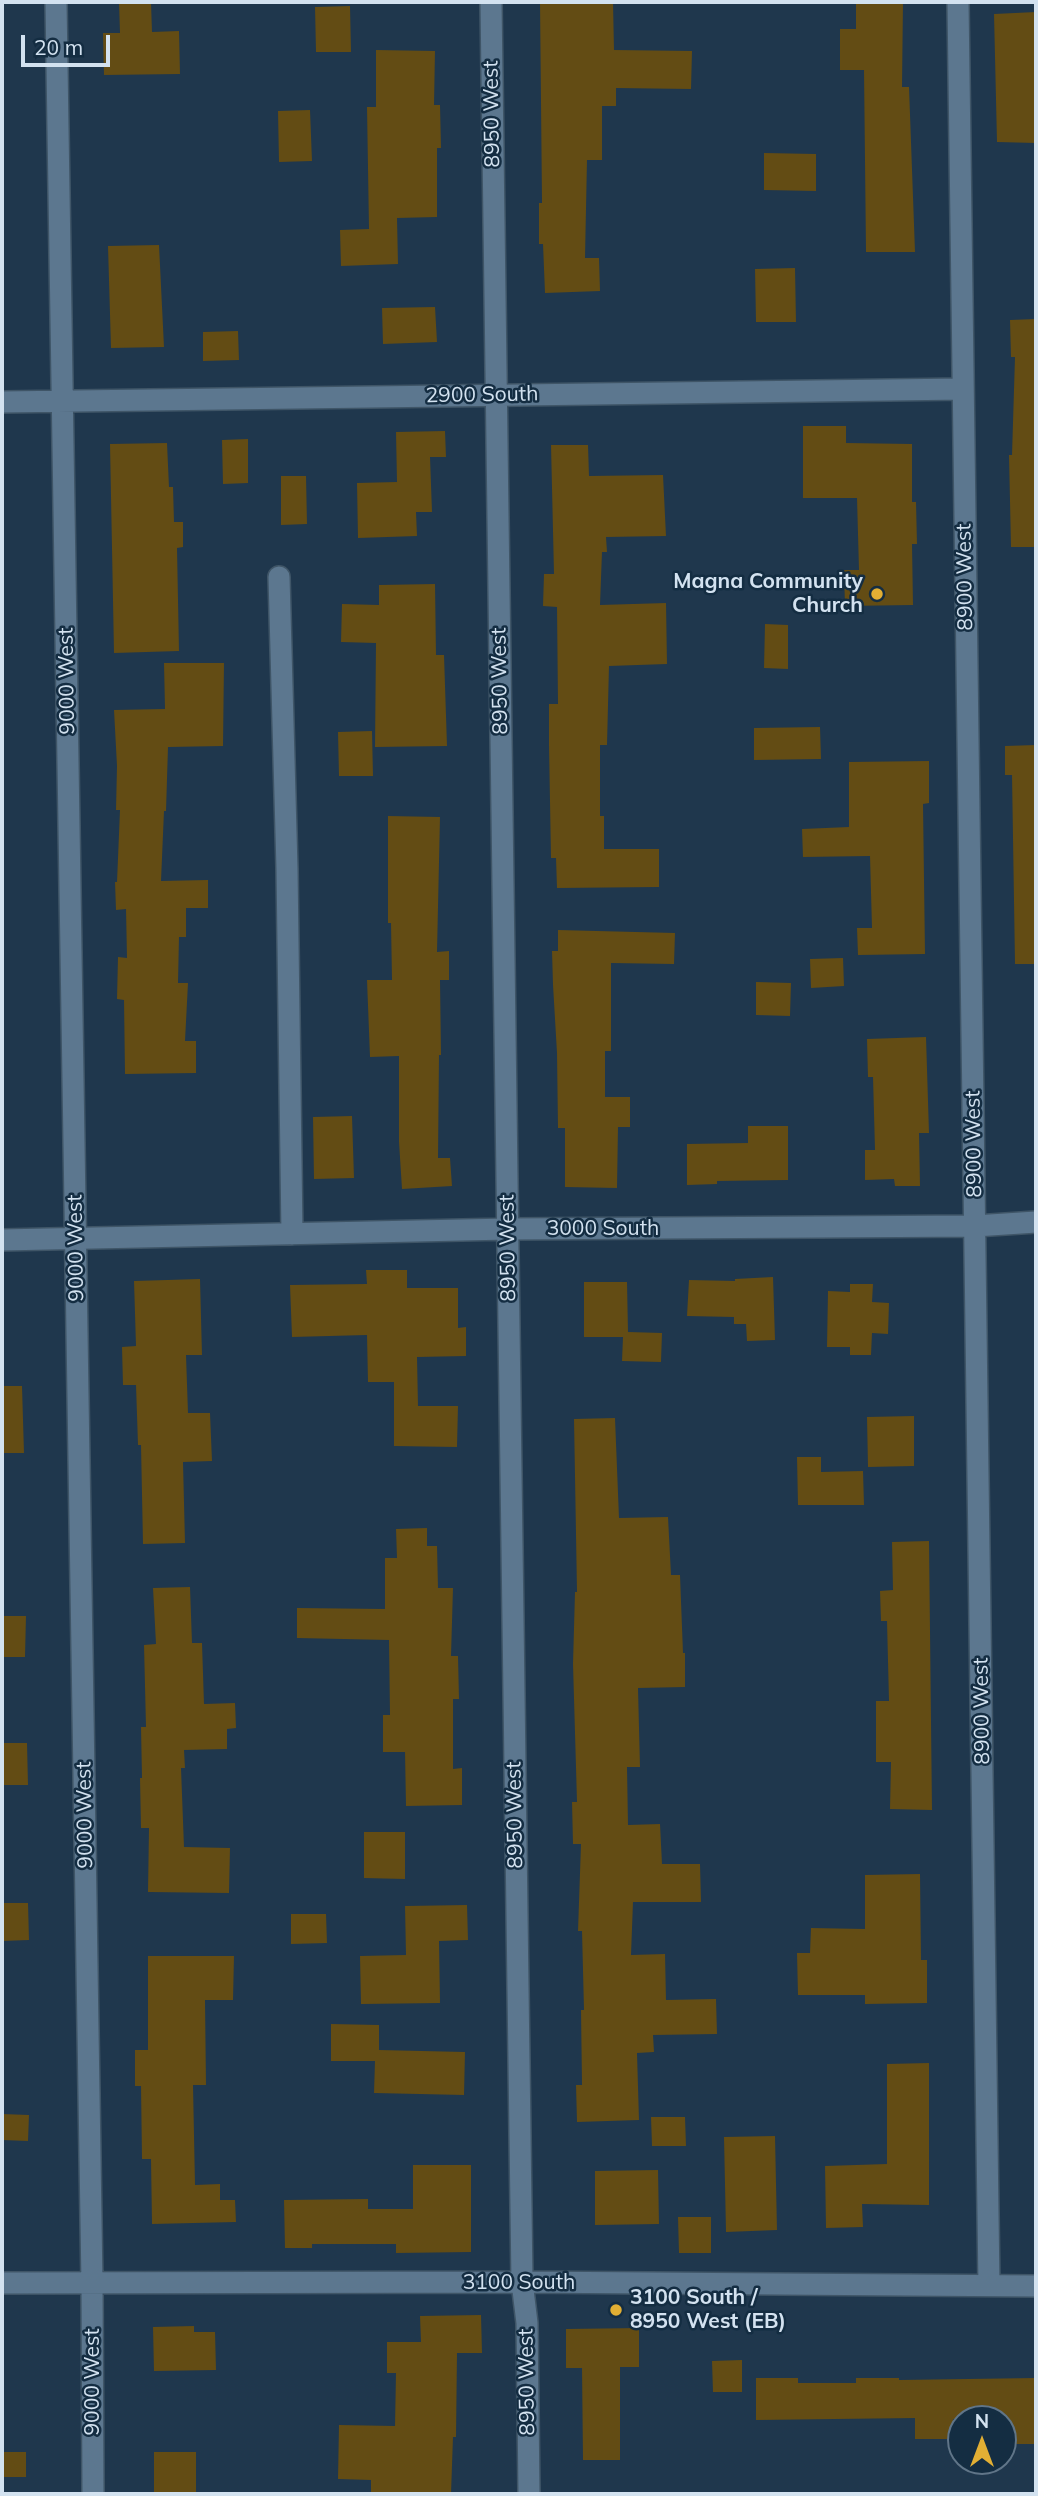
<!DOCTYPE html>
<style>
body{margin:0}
#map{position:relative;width:1038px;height:2496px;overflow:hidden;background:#1f374d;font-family:Mulish,sans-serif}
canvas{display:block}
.frame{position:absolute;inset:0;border:4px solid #d3e2f0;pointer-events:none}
.north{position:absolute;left:947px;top:2405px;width:70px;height:70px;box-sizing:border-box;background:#142d42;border:2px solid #607588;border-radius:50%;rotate:0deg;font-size:19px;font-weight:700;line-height:28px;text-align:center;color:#d3e2f0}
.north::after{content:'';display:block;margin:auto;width:24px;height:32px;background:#e2af34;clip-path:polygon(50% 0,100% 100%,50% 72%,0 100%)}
.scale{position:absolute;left:21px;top:35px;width:89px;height:32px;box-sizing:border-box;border:4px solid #d3e2f0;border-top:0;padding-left:9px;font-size:21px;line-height:24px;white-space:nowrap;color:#d3e2f0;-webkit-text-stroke:5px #142d42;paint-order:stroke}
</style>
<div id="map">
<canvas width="1038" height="2496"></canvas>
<div class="frame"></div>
<div class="north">N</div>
<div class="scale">20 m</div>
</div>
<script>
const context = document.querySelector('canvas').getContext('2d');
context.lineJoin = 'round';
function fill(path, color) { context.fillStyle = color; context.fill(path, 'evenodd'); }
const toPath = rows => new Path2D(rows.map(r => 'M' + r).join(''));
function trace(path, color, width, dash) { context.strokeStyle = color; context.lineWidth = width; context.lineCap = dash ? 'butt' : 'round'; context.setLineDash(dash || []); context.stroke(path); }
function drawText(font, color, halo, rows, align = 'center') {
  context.font = font + ' Mulish,sans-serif'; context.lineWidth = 5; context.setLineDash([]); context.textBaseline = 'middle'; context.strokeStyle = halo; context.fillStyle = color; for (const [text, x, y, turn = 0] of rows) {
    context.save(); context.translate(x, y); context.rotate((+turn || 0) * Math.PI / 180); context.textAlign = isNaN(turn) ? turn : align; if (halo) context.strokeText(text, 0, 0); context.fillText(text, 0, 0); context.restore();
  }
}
fill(toPath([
 [119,2,151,2,152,32,179,31,180,74,104,75,103,33,120,33],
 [540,2,613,2,614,50,692,51,691,89,616,88,616,106,602,106,602,160,587,160,585,258,599,258,600,291,545,293,543,244,539,244,539,203,542,203],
 [856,2,903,2,902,87,909,87,915,252,866,252,864,70,840,70,840,29,856,29],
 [350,6,351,52,316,52,315,7],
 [1036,12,1036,143,997,142,994,14],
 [376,50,435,51,434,105,440,105,441,148,437,148,437,217,397,218,398,264,341,266,340,230,369,229,367,107,376,107],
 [310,110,312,161,279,162,278,111],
 [764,153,816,154,816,191,764,190],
 [159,245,164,347,111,348,108,246],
 [795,268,796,322,756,322,755,269],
 [435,307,437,342,383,344,382,308],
 [1036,319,1036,547,1011,547,1009,455,1012,455,1015,357,1011,357,1010,320],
 [238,331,239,360,203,361,203,332],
 [803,426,846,426,846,443,912,444,912,502,916,502,917,544,912,544,913,605,845,606,844,570,859,570,857,498,803,498],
 [445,431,446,457,430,457,432,512,416,512,417,536,358,538,357,483,397,482,396,432],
 [248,439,248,483,223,484,222,440],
 [167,443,169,487,173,487,174,522,183,522,183,547,177,548,179,651,114,653,110,444],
 [551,445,588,445,589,476,663,475,666,536,606,537,607,552,602,552,600,605,666,603,667,664,609,666,607,745,600,745,600,816,604,816,604,849,659,849,659,887,557,888,556,858,551,858,549,745,549,704,558,704,557,607,543,606,544,574,554,574],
 [281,476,306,476,307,524,281,525],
 [435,584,436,655,444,655,447,746,375,747,376,643,341,642,342,604,379,605,379,585],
 [765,624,788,625,788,669,764,668],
 [164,663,224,663,223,746,168,747,166,811,164,811,161,881,208,880,208,908,186,908,186,937,179,937,178,983,188,983,185,1041,196,1041,196,1073,125,1074,124,1000,117,999,118,957,127,958,126,909,116,910,115,882,117,882,120,810,116,810,117,766,114,710,165,709],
 [820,727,821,759,754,760,754,728],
 [372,731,373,776,339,776,338,732],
 [1036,745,1036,964,1015,964,1012,775,1005,775,1005,746],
 [929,761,929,803,923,804,925,954,858,955,857,928,872,928,870,856,803,857,802,829,849,827,849,762],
 [388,816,440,817,437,952,449,951,449,980,440,980,441,1055,439,1055,438,1158,450,1158,452,1186,402,1189,399,1142,399,1056,370,1057,367,980,392,980,391,923,388,923],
 [558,930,675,933,674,964,611,963,611,1051,605,1051,605,1097,630,1097,630,1127,618,1127,617,1188,565,1187,565,1128,558,1128,557,1053,553,985,552,951,558,951],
 [843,958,844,986,811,988,810,959],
 [756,982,791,983,790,1016,756,1015],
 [926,1037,929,1133,919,1133,920,1186,895,1186,894,1179,865,1180,865,1150,875,1150,873,1077,868,1077,867,1039],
 [352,1116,354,1178,314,1179,313,1117],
 [748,1126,788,1126,788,1180,717,1181,717,1184,687,1185,687,1144,748,1143],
 [366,1270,407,1270,407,1288,458,1288,458,1328,466,1327,466,1356,417,1357,418,1406,458,1406,457,1447,394,1446,394,1382,368,1382,367,1335,292,1337,290,1285,367,1284],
 [773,1277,775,1340,747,1341,746,1324,734,1324,734,1317,687,1316,689,1280,735,1281,735,1279],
 [200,1279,202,1355,186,1355,188,1413,210,1413,212,1461,183,1462,185,1543,143,1544,141,1445,138,1445,136,1385,123,1385,122,1347,136,1346,134,1281],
 [584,1282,627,1282,628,1332,662,1333,661,1362,622,1361,623,1337,584,1337],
 [850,1284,873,1284,872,1302,889,1303,888,1334,872,1333,871,1355,850,1355,850,1347,827,1347,828,1291,850,1292],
 [2,1386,22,1386,24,1453,2,1453],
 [914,1416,914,1466,868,1467,867,1417],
 [615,1418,619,1518,668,1517,671,1575,680,1575,683,1653,685,1653,685,1687,638,1688,640,1767,627,1767,628,1825,660,1824,662,1864,700,1864,701,1902,633,1902,631,1955,665,1954,666,2000,716,1999,717,2034,653,2035,654,2052,637,2053,639,2120,577,2122,576,2085,582,2085,581,2010,584,2010,582,1931,578,1931,581,1844,573,1844,572,1802,577,1802,573,1664,575,1592,577,1592,574,1419],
 [797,1457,821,1457,821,1472,863,1471,864,1505,798,1505],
 [427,1528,427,1546,437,1546,438,1588,453,1588,451,1656,458,1656,459,1699,453,1699,453,1769,462,1768,462,1805,406,1806,405,1752,383,1752,383,1715,390,1715,389,1640,297,1638,297,1608,385,1609,385,1558,397,1558,396,1529],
 [929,1541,932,1810,890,1809,891,1762,876,1762,876,1701,889,1701,887,1621,881,1621,880,1591,893,1590,892,1542],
 [190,1587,192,1643,202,1643,204,1704,235,1703,236,1728,227,1729,227,1749,184,1750,185,1768,181,1768,184,1847,230,1848,229,1893,148,1892,149,1828,141,1828,140,1778,142,1778,141,1727,146,1727,144,1645,156,1644,153,1588],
 [2,1616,26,1616,25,1657,2,1657],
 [2,1743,27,1743,28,1785,2,1785],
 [364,1832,405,1832,405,1879,364,1878],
 [920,1874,921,1960,927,1960,927,2003,865,2004,865,1995,798,1995,797,1953,810,1953,811,1928,865,1929,865,1875],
 [2,1903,28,1903,29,1940,2,1941],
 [467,1905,468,1940,439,1941,440,2003,361,2004,360,1956,406,1955,405,1906],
 [291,1914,326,1914,327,1943,291,1944],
 [148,1956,234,1956,233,2000,205,2000,206,2085,193,2085,195,2185,220,2184,220,2200,235,2200,236,2222,152,2224,151,2159,142,2159,141,2086,135,2086,135,2050,148,2050],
 [331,2024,379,2025,379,2050,465,2052,464,2095,374,2093,375,2061,331,2061],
 [929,2063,929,2205,862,2204,863,2227,826,2228,825,2166,887,2164,887,2064],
 [2,2114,29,2115,28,2141,2,2140],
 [651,2117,685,2117,686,2146,652,2146],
 [775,2136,777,2230,726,2232,724,2137],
 [413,2165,471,2165,471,2252,396,2253,396,2244,312,2244,312,2248,285,2248,284,2200,368,2199,368,2209,413,2209],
 [658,2170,659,2224,595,2225,595,2171],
 [678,2217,711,2217,711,2253,679,2253],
 [481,2315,482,2353,457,2353,456,2437,453,2437,451,2494,371,2494,371,2480,338,2479,339,2425,395,2426,396,2373,387,2373,387,2342,421,2342,420,2316],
 [194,2326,194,2332,215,2332,216,2370,154,2371,153,2327],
 [639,2328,639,2367,620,2367,620,2460,583,2460,582,2368,566,2368,566,2329],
 [742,2360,742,2392,713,2392,712,2361],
 [756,2378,798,2378,798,2383,856,2383,856,2378,899,2378,899,2380,1036,2378,1036,2444,1003,2444,1003,2419,953,2419,953,2439,915,2439,915,2418,756,2420],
 [2,2452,26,2452,26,2477,2,2477],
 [154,2452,196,2452,196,2494,154,2494]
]), '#634c14');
const minor = toPath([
 [56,2,92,2283,93,2494],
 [491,2,522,2282,527,2323,529,2494],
 [958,2,989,2285],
 [2,402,963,389],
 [279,577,287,869,292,1234],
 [2,1240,508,1229,975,1226,1036,1222],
 [2,2283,522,2282,1036,2286]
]);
trace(minor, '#3f5567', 24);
trace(minor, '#5c778f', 21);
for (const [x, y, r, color] of [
 [877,594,7,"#e2af34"],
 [616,2310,7,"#e2af34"]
]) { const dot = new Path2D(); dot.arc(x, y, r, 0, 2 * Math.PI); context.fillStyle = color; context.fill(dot); trace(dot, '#142d42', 2.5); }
drawText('21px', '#d3e2f0', '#142d42', [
 ["8950 West",492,114,-91],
 ["2900 South",482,395,-1],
 ["8900 West",965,577,-91],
 ["9000 West",67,681,-91],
 ["8950 West",500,681,-91],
 ["8900 West",974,1144,-91],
 ["3000 South",603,1229],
 ["9000 West",76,1248,-91],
 ["8950 West",508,1248,-91],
 ["8900 West",982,1711,-91],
 ["9000 West",85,1815,-91],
 ["8950 West",515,1815,-91],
 ["3100 South",519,2283],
 ["9000 West",93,2382,-90],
 ["8950 West",527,2382,-91]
]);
drawText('bold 21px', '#d3e2f0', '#142d42', [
 ["Magna Community",863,582],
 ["Church",863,606],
 ["3100 South /",630,2298,"left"],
 ["8950 West (EB)",630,2322,"left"]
], 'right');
</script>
